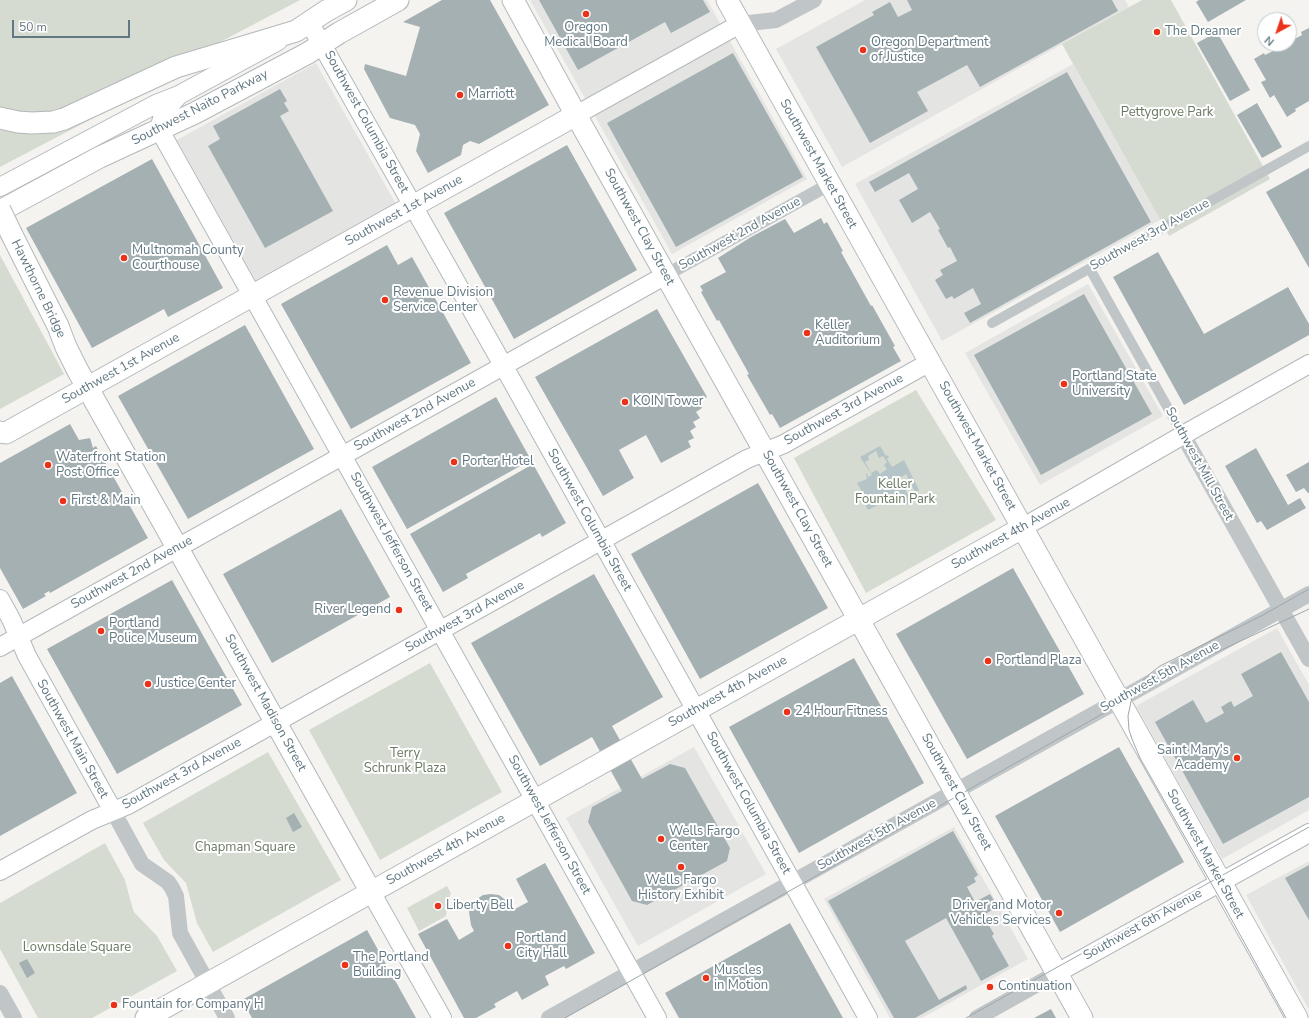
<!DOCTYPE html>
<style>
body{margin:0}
#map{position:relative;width:1309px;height:1018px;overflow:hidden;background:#f4f3ef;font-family:"Nunito Sans",sans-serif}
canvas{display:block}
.north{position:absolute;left:1257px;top:12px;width:40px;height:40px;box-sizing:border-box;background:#fff;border:1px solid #c0c9cd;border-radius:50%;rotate:220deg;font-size:11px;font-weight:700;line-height:16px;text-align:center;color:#617782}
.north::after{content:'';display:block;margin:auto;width:14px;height:18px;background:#ea3219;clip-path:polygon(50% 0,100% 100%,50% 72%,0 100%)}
.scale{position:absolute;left:12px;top:20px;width:118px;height:18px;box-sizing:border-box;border:2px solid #617782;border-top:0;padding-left:5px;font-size:12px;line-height:14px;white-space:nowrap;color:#617782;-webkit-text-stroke:3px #fff;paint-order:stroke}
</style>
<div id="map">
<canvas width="1309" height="1018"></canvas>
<div class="north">N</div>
<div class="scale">50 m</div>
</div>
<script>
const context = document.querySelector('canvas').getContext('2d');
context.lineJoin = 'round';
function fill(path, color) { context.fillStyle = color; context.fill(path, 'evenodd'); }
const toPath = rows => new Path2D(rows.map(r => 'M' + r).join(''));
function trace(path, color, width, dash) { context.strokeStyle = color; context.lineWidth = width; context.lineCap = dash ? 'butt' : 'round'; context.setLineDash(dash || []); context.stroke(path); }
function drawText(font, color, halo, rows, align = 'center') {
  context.font = font + ' "Nunito Sans",sans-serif'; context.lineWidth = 4; context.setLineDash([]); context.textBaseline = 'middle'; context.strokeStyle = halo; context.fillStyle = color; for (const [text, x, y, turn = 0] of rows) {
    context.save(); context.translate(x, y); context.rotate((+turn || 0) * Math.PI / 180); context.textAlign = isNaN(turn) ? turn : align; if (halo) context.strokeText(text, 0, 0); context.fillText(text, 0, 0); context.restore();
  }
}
fill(toPath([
 [530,0,707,0,807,179,672,254],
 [865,0,1125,0,1129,7,842,167,776,49],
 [316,63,396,204,256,281,177,140],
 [1073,64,1160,220,942,341,855,184],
 [1088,284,1163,416,1040,485,965,353],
 [1277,628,1309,685,1309,810,1222,859,1136,706],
 [694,747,766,874,638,946,566,818],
 [954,827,1028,959,922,1018,890,1018,824,899],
 [1309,861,1309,1010,1246,895]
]), '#e4e5e3');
fill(toPath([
 [0,0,300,0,205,50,120,104,0,167],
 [1142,0,1171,0,1270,179,1169,236,1062,44],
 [0,255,64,374,0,409],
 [916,390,996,520,866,593,794,458],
 [430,663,502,792,380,860,309,730],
 [268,752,341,880,213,952,197,923,186,883,164,860,143,823],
 [105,843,125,880,131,903,134,912,157,936,177,971,92,1018,38,1018,0,949,0,903],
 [447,886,451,893,447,904,446,916,419,931,407,908]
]), '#d5dbd0');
fill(toPath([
 [880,446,886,456,887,455,889,457,887,459,892,467,904,460,919,490,915,492,906,474,900,478,911,502,906,505,903,499,892,505,886,494,877,498,880,504,868,510,861,497,864,495,857,483,867,479,866,474,867,473,868,477,872,475,860,457],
 [876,451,879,458,883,456,887,462,884,465,887,469,880,474,877,470,871,473,865,462,869,460,868,456]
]), '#b5c4c7');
fill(toPath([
 [442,0,490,0,549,105,479,144,470,141,463,145,461,155,428,173,416,151,420,134,415,125,390,118,364,69,365,64,406,76,420,27,403,22],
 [539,0,703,0,710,12,671,33,665,22,578,70],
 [907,0,1112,0,1118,11,980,87,967,65,917,92,928,111,870,143,816,47,874,15,872,12,890,2,898,17,912,10],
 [1199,0,1246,0,1208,22,1196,2],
 [1309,28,1309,101,1295,109,1296,111,1287,117,1274,95,1270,98,1261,82,1266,80,1254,59,1264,53,1265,55,1279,48,1278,45,1280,44,1289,44,1289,42,1302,35,1301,32],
 [1217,32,1250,90,1230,101,1197,43],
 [733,53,803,177,676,247,607,123],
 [1067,72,1151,222,970,323,964,313,981,304,973,288,954,299,952,296,946,299,935,280,943,275,940,270,957,261,950,247,948,248,938,230,940,229,930,212,912,223,899,200,918,189,909,173,875,192,869,182],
 [280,89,287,101,284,103,289,111,280,116,333,211,265,248,208,146,220,139,213,126],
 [1257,103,1282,147,1262,158,1237,115],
 [567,145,637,270,514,339,444,213],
 [152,159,223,288,168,317,164,309,92,348,26,228],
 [1309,168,1309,268,1266,192],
 [821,218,824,224,827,222,843,251,841,252,871,306,872,305,895,346,893,347,901,361,780,428,772,414,770,415,747,375,749,374,719,320,717,321,701,292,703,291,700,286,726,272,718,258,751,237,785,219,794,233],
 [387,245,398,265,412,257,471,363,351,429,281,304],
 [1158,252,1204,334,1288,287,1309,324,1309,335,1184,405,1113,277],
 [1084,294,1152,414,1041,475,974,355],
 [657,309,707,397,699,401,702,408,696,412,700,418,693,422,696,427,690,431,694,438,688,441,691,447,661,463,646,435,619,450,634,478,603,496,535,377],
 [245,325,314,449,188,519,118,396],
 [496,397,531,460,407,529,372,467],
 [70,424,79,440,90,438,93,448,96,446,148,538,50,593,49,591,44,594,46,596,23,609,0,568,0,463],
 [1256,448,1288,505,1300,498,1306,508,1267,530,1261,521,1257,523,1225,466],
 [1309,462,1309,493,1308,493,1304,488,1296,492,1286,475],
 [533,464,566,523,542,537,540,533,466,574,468,578,443,592,410,534],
 [758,483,828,608,700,679,631,554],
 [341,509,390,597,272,663,223,574],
 [1013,568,1084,694,967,759,896,634],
 [594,574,663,697,612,726,642,779,670,764,685,768,730,848,727,861,647,905,632,901,588,822,592,807,622,791,592,737,540,766,471,643],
 [172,580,242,705,117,774,47,649],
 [1281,652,1309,702,1309,797,1223,844,1155,722,1193,700,1206,723,1224,713,1221,707,1231,701,1234,707,1253,696,1241,674],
 [854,658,924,783,799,853,729,727],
 [12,676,77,793,0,836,0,683],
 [1119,747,1184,862,1060,932,995,816],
 [294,813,302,827,293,832,286,818],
 [953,831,978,875,974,878,976,882,967,887,975,902,990,894,998,907,983,915,994,934,992,936,1009,966,981,981,946,918,905,941,939,1000,966,985,967,989,915,1018,894,1018,828,901],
 [545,863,595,953,566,969,564,966,545,976,549,985,522,1000,517,991,494,1004,496,1007,476,1018,464,1018,418,934,447,919,459,940,474,931,471,925,469,912,472,904,477,899,483,895,491,894,499,895,507,901,513,910,528,902,516,879],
 [1309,865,1309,920,1285,878],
 [790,923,843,1018,679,1018,665,993],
 [367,930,416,1018,252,1018,242,1000],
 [27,959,35,973,27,978,19,963],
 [1051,1009,1056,1018,1034,1018]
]), '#a5b0b3');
const secondary = toPath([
 [309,22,512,381,868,1018],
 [179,95,164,112,159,129,657,1018],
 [576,115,740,24],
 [0,187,156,104,179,95,278,41],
 [1022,528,1183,435,1309,364],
 [0,599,11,619,27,656,113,811],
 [0,647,666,275],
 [0,871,92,820,128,805,747,459,784,444,930,362],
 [371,892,442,1018],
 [1057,973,1309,833]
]);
const primary = toPath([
 [513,0,576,115,1082,1018],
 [727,0,1297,1018],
 [0,118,18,122,32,123,53,122,64,119,176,67,296,31,326,11,346,0],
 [0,211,100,157,195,113,308,53,339,33,398,0],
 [12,235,58,326,66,347,78,371,371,892],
 [0,432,6,433,576,115],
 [146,1018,1022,528]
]);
trace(secondary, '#b2b9bc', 20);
trace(primary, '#b3b8bb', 23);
trace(toPath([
 [1090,269,1183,435],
 [992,323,1309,146]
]), '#c0c5c7', 10);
trace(toPath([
 [666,275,830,184]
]), '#c0c5c7', 13);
trace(toPath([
 [740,24,776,20,814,0],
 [1183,435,1309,659],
 [113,811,142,864,168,882,172,888,176,896,180,933,227,1018],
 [0,993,14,1018],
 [549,1018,1309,594],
 [977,1018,1057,973]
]), '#c0c5c7', 16);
trace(secondary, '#fff', 18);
trace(primary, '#fff', 21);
trace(toPath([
 [565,1018,1187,666,1309,609],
 [966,1018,1309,827],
 [1286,1018,1223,904,1140,758,1132,739,1129,730,1128,716,1132,697,1142,681,1151,673,1160,666,1263,615,1309,589]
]), '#9ea7ab', 1);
const primaryBridge = toPath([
 [0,210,12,235]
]);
trace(primaryBridge, '#b3b8bb', 23, []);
trace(primaryBridge, '#fff', 21);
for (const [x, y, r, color] of [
 [586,14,4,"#ea3219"],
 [1157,32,4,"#ea3219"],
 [863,50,4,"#ea3219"],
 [460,95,4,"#ea3219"],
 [124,258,4,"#ea3219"],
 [385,300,4,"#ea3219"],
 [807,333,4,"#ea3219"],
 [1064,384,4,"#ea3219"],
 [625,402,4,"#ea3219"],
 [454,462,4,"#ea3219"],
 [48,465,4,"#ea3219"],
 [63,501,4,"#ea3219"],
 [399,610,4,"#ea3219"],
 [101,631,4,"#ea3219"],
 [988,661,4,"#ea3219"],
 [148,684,4,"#ea3219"],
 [787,712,4,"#ea3219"],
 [1237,758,4,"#ea3219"],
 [661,839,4,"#ea3219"],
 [681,867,4,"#ea3219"],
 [438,906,4,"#ea3219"],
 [1059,913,4,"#ea3219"],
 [508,946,4,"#ea3219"],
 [345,965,4,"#ea3219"],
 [706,978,4,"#ea3219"],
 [990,987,4,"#ea3219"],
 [114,1005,4,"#ea3219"]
]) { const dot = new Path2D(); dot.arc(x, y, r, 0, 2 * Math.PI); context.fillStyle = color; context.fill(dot); trace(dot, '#fff', 1.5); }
drawText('13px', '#617782', '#fff', [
 ["Oregon",586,28,"center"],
 ["Medical Board",586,43,"center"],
 ["The Dreamer",1165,32],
 ["Oregon Department",871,43],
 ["of Justice",871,58],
 ["Marriott",468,95],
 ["Multnomah County",132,251],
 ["Courthouse",132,266],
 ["Revenue Division",393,293],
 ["Service Center",393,308],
 ["Keller",815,326],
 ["Auditorium",815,341],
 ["Portland State",1072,377],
 ["University",1072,392],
 ["KOIN Tower",633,402],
 ["Waterfront Station",56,458],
 ["Post Office",56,473],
 ["Porter Hotel",462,462],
 ["First & Main",71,501],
 ["River Legend",391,610,"right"],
 ["Portland",109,624],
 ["Police Museum",109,639],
 ["Portland Plaza",996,661],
 ["Justice Center",156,684],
 ["24 Hour Fitness",795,712],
 ["Saint Mary's",1229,751,"right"],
 ["Academy",1229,766,"right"],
 ["Wells Fargo",669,832],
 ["Center",669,847],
 ["Wells Fargo",681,881,"center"],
 ["History Exhibit",681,896,"center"],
 ["Liberty Bell",446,906],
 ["Driver and Motor",1051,906,"right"],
 ["Vehicles Services",1051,921,"right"],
 ["Portland",516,939],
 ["City Hall",516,954],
 ["The Portland",353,958],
 ["Building",353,973],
 ["Muscles",714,971],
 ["in Motion",714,986],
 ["Continuation",998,987],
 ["Fountain for Company H",122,1005]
], 'left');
drawText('13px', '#617782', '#fff', [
 ["Southwest Naito Parkway",200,108,-27],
 ["Southwest Columbia Street",366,122,61],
 ["Southwest Market Street",818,164,61],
 ["Southwest 1st Avenue",404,211,-29],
 ["Southwest Clay Street",639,227,61],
 ["Southwest 2nd Avenue",740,234,-29],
 ["Southwest 3rd Avenue",1150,235,-29],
 ["Hawthorne Bridge",38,289,64],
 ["Southwest 1st Avenue",121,369,-29],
 ["Southwest 3rd Avenue",844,410,-29],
 ["Southwest 2nd Avenue",415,415,-29],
 ["Southwest Market Street",977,446,61],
 ["Southwest Mill Street",1199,464,61],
 ["Southwest Clay Street",797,509,61],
 ["Southwest Columbia Street",589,520,61],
 ["Southwest 4th Avenue",1011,534,-29],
 ["Southwest Jefferson Street",391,542,61],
 ["Southwest 2nd Avenue",132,573,-29],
 ["Southwest 3rd Avenue",465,617,-29],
 ["Southwest 5th Avenue",1160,677,-29],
 ["Southwest 4th Avenue",728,692,-29],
 ["Southwest Madison Street",265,703,61],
 ["Southwest Main Street",72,739,61],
 ["Southwest 3rd Avenue",182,774,-29],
 ["Southwest Clay Street",956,792,61],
 ["Southwest Columbia Street",748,803,61],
 ["Southwest Jefferson Street",549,825,61],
 ["Southwest 5th Avenue",877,835,-29],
 ["Southwest 4th Avenue",446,850,-29],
 ["Southwest Market Street",1205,854,61],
 ["Southwest 6th Avenue",1143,925,-29]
]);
drawText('13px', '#687960', '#fff', [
 ["Pettygrove Park",1167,113],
 ["Keller",895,485],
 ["Fountain Park",895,500],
 ["Terry",405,754],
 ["Schrunk Plaza",405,769],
 ["Chapman Square",245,848],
 ["Lownsdale Square",77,948]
]);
</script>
